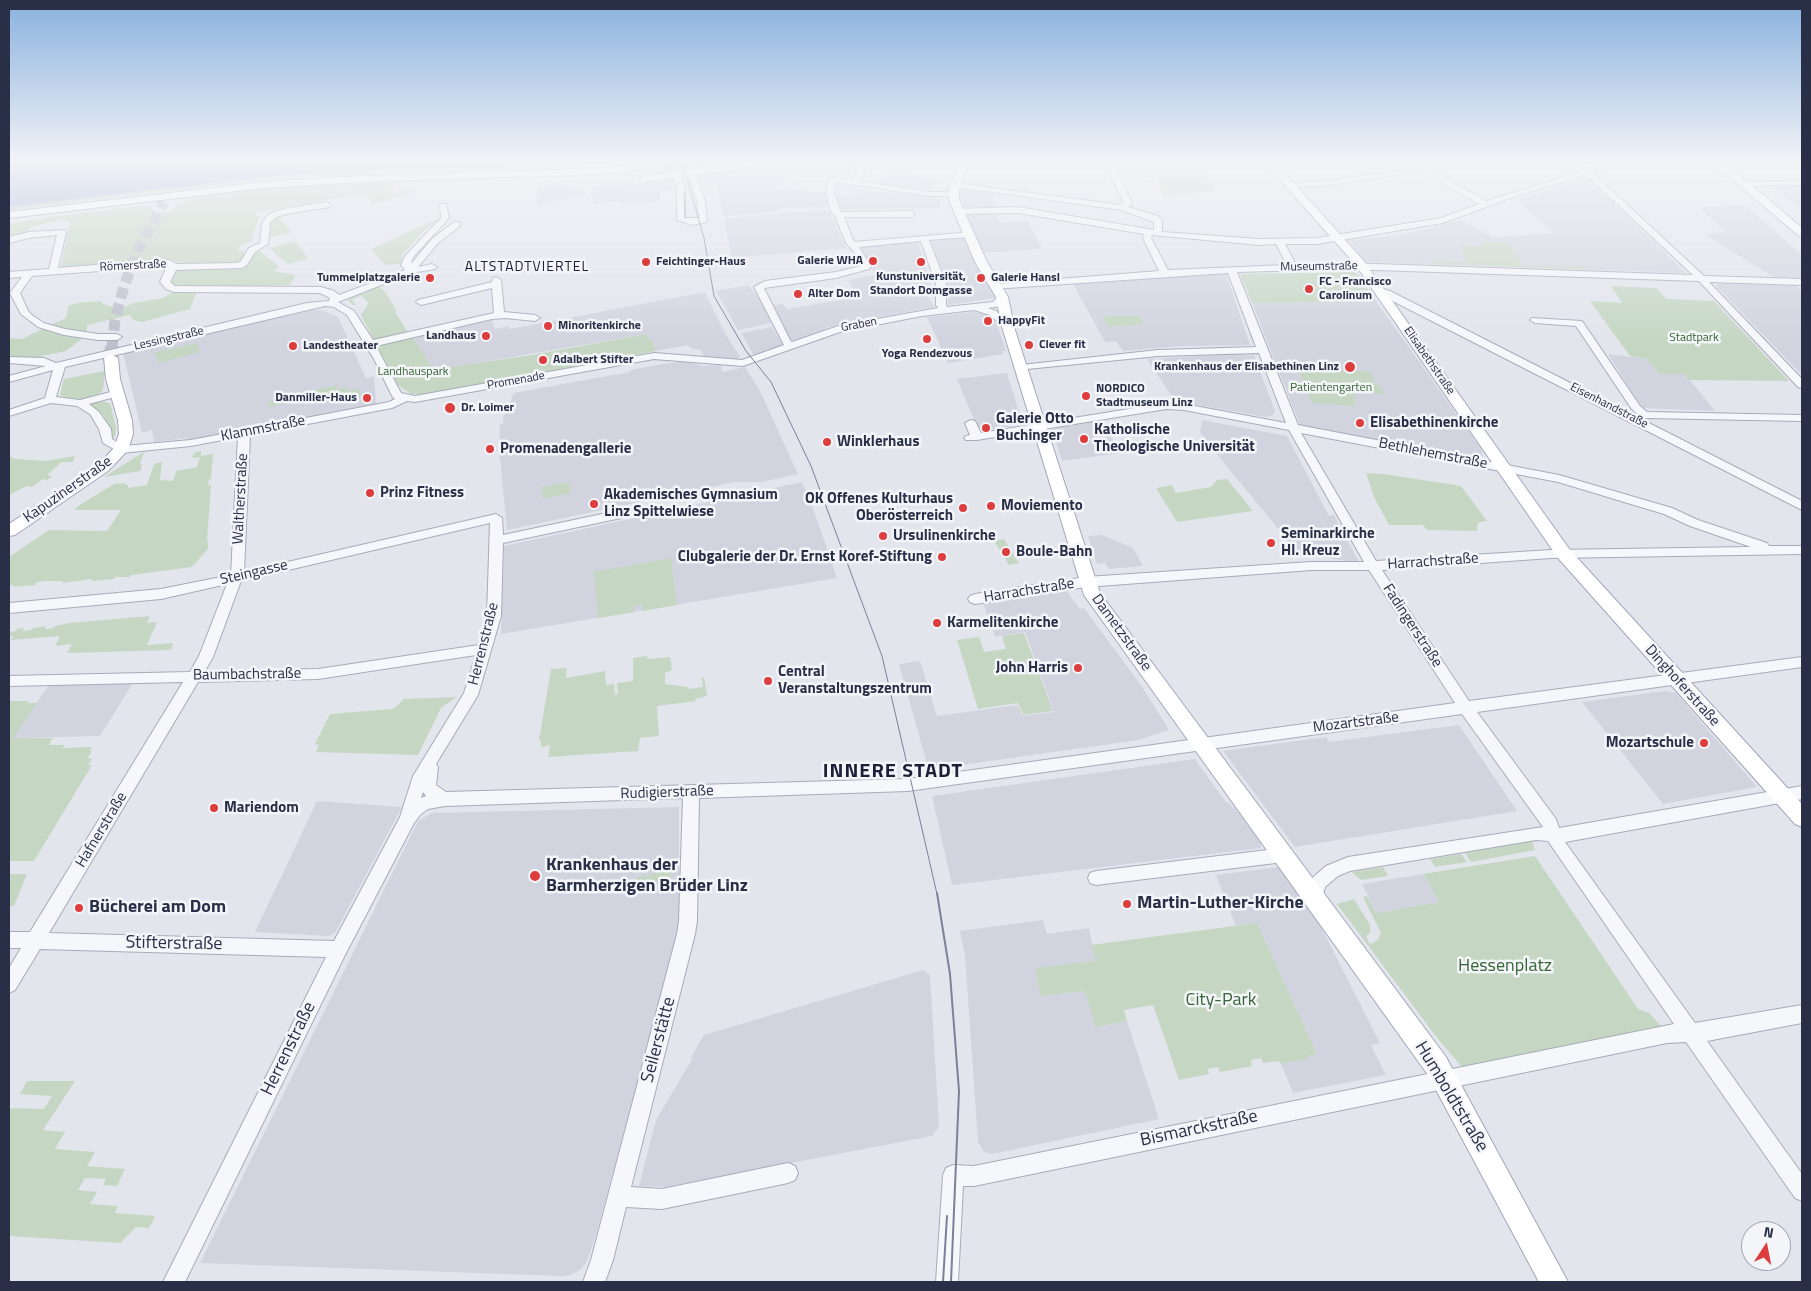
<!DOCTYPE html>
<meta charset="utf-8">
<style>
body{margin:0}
#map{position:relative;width:1811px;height:1291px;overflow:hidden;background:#e3e5ed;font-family:"Titillium Web",sans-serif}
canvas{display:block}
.frame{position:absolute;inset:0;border:10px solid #292f47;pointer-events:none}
.north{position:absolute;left:1741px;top:1221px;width:50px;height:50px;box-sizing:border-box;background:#f3f5f9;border:1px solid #a2a6b2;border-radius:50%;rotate:11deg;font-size:14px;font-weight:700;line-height:20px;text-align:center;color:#292f47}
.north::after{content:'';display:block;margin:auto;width:18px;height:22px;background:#dd3d3d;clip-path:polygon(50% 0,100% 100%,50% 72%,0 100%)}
</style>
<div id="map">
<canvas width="1811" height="1291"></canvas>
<div class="frame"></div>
<div class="north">N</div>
</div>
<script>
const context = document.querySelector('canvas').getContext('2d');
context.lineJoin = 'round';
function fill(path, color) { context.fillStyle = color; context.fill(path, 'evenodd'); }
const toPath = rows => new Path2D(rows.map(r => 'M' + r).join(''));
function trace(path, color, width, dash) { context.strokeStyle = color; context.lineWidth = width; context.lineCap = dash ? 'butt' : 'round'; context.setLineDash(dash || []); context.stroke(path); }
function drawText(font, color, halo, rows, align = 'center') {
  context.font = font + ' "Titillium Web",sans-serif'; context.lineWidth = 5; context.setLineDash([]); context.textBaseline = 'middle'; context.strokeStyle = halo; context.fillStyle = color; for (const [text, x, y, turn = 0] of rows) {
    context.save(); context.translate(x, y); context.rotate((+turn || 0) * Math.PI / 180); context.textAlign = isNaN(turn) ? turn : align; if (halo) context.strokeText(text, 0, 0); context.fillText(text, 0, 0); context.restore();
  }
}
fill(toPath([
 [793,161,850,161,850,175,805,177,805,175,792,175,782,178,787,185,768,189,827,192,830,207,779,208,780,211,724,217,716,185,700,187,696,176],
 [1114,161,1194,161,1203,172,1158,177,1123,178],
 [888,173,937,179,930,190,880,183],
 [1587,178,1686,273,1366,262,1349,240,1407,234,1461,220,1493,237,1555,233,1516,200],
 [674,180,676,189,660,191,660,202,619,204,619,201,594,204,592,197,592,187],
 [569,185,569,190,586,189,585,196,573,197,539,206,537,202,538,186],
 [836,185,872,191,940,198,940,208,838,210,833,194,868,195,833,189],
 [1802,186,1802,211,1775,188,1777,187],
 [963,189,993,192,993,208,963,207,960,199],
 [1724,204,1745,205,1802,255,1802,278,1774,277,1704,234,1726,232,1698,207,1726,207],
 [994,210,1000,223,1028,221,1042,249,981,253,966,213],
 [812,211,829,211,846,248,732,258,724,219],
 [965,237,979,270,996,298,948,305,949,289,931,242,935,240],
 [918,242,931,284,922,286,934,307,835,325,796,340,789,339,774,305,783,304,787,309,858,297,848,280,875,275,860,246],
 [1226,274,1250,345,1180,346,1123,351,1116,341,1105,342,1073,284],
 [1719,283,1796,286,1802,292,1802,375,1716,286],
 [748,285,763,303,771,323,738,330,716,291],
 [705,292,725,333,740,357,737,359,704,356,701,350,692,349,688,345,656,351,652,340,649,341,647,334,441,369,432,367,414,339,420,335,492,318,495,329,509,326,510,329],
 [1376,301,1482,450,1483,460,1300,425,1252,303],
 [308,310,321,310,338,317,366,378,374,376,376,404,188,441,188,438,154,442,152,430,142,433,123,353],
 [974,312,986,315,997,324,1006,351,1002,351,1003,354,948,363,927,317],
 [772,327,782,344,780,346,757,355,753,354,741,333],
 [1233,354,1254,355,1275,411,1272,416,1266,417,1175,401,1147,359],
 [1608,354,1647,359,1659,374,1685,374,1715,411,1644,408,1640,405],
 [686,361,703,366,721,365,722,372,745,367,760,391,798,474,762,482,735,482,507,530,500,458,499,458,500,424,503,424,503,418,514,393,630,372,630,370,656,365],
 [1008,373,1008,377,1023,424,979,431,957,379],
 [1100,420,1121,453,1062,461,1052,429,1064,427,1063,425],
 [1202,420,1287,436,1329,516,1334,515,1358,560,1357,563,1298,553,1207,442,1200,432],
 [802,482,815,514,837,578,501,634,504,546],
 [1102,535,1133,548,1143,566,1109,569,1105,563,1097,564,1088,536],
 [1066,590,1080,609,1084,608,1143,688,1169,730,1138,740,948,767,947,764,931,767,927,764,899,664,920,661,937,716,1018,705,1022,716,1054,712,1025,632,995,637,983,603],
 [133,683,100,736,12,738,49,685],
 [1665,691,1676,693,1757,787,1663,804,1582,702],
 [1459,725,1517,811,1295,847,1223,751,1326,737,1329,742],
 [1195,759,1225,801,1235,808,1261,843,1261,848,952,885,932,796],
 [317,801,402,807,335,933,328,936,255,932],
 [679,807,679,927,596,1235,587,1261,581,1269,571,1275,562,1276,200,1263,418,821,432,813],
 [1279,867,1315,916,1323,931,1380,1043,1371,1045,1386,1075,1293,1093,1281,1064,1307,1059,1306,1056,1317,1054,1257,923,1236,926,1216,875],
 [1423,874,1439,902,1376,913,1362,884],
 [1043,920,1047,934,1089,928,1096,961,1035,969,1042,996,1085,991,1095,1027,1127,1021,1159,1119,992,1154,984,1152,978,1142,965,956,960,931],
 [923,970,930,975,939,1127,932,1136,665,1187,639,1186,656,1120,693,1058,691,1057,704,1035]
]), '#d1d4df');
fill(toPath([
 [576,161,611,161,531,167,314,176,242,182,9,210,9,207,254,178,315,173],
 [1203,172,1217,191,1163,196,1157,176],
 [396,182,390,191,418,191,373,204,367,197,358,195,257,212,256,215,259,216,251,242,240,246,238,251,248,253,259,251,280,267,273,271,296,275,289,285,179,287,171,285,168,282,174,272,179,269,201,264,184,263,165,259,61,267,68,230,71,223,63,220,41,224,31,227,27,234,9,238,9,224,51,217,141,206,152,207,156,213,173,210,174,206,191,199,261,188],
 [291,212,280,218,292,233,266,238,271,219],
 [442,217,426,229,402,255,402,262,400,264,385,265,371,249],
 [296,241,308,259,288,264,269,248],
 [1482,241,1507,242,1523,265,1585,267,1586,269,1432,264,1431,261,1468,262,1459,245,1484,246],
 [1353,272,1358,274,1376,301,1252,303,1240,274],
 [379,285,381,289,383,289,397,311,395,312,406,329,414,339,432,367,436,369,532,355,647,334,649,340,652,340,656,351,427,394,411,394,398,385,361,315,368,304,367,301,361,296,352,300,357,305,353,305,348,301,350,297],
 [1611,286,1657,288,1666,299,1714,301,1789,381,1689,380,1684,374,1659,374,1647,359,1630,356,1590,301,1622,303],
 [171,293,196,293,190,309,142,322,133,320,130,315,87,325,87,334,48,326,66,318,68,306,77,303,101,301,103,304,114,307,115,312,133,303,163,298],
 [1138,315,1144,324,1108,327,1103,317],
 [44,328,85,336,66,351,42,356,38,359,9,358,9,338,22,339],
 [197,343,200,352,158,363,156,354,148,354],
 [105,371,103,390,99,394,81,400,74,400,60,395,64,379],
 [1299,371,1369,371,1375,379,1372,382,1380,386,1386,395,1354,391,1356,406,1312,403],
 [337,385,337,389,347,387,348,391,360,388,360,398,333,400,332,393,269,407,268,402],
 [99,401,110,403,116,427,115,437,112,437,104,416,88,405],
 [201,451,201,456,213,454,211,479,209,479,208,485,211,485,207,541,208,542,208,549,192,567,131,575,130,577,115,577,114,579,92,581,92,579,62,583,63,581,45,581,37,582,35,585,13,587,14,585,9,585,9,557,49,530,107,531,121,510,74,510,78,506,114,484,126,483,125,485,128,485,128,488,147,485,154,464,162,462,160,480,173,481,176,471,197,467,200,457,192,458,194,453],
 [144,452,140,464,142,464,140,471,104,477],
 [9,456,15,459,46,461,75,456,73,462,62,462,47,475,52,476,47,480,43,479,32,487,27,486,9,495],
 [1366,473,1384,474,1461,486,1487,521,1479,522,1477,526,1477,531,1427,530,1423,525,1389,525,1374,497],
 [1227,479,1253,511,1177,522,1156,488,1172,485,1176,493,1211,487,1217,480],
 [569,482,571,493,543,499,541,487],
 [1004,539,1019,563,1009,565,994,541],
 [671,558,677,605,643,611,642,604,634,606,634,612,598,618,594,572],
 [150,616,147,623,157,622,147,645,173,643,171,650,67,653,72,644,55,646,60,636,11,640,13,636,9,636,9,632,16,631,17,629,24,628,23,631,31,630,33,628,46,626,45,629,53,628,55,626,69,623],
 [1024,633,1053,711,1023,715,1018,703,978,709,957,640,979,637,984,652,1006,649,1002,636],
 [647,656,647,659,670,657,672,670,665,673,665,684,688,687,689,689,703,687,702,678,704,677,707,696,695,699,696,701,657,706,659,736,640,738,638,751,548,757,550,745,541,747,541,741,539,740,551,669,567,668,566,678,605,671,606,685,614,684,615,695,618,694,617,683,633,681,633,658],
 [457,697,441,708,418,755,316,752,319,745,315,744,330,714,393,709,404,699],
 [9,701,29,701,27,703,37,703,13,738,53,738,49,745,64,745,63,748,92,747,90,751,92,751,88,758,92,759,88,765,92,765,34,861,9,861],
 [1532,841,1535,850,1471,862,1465,853],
 [1461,854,1467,862,1435,867,1430,859],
 [1535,856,1638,1009,1649,1013,1662,1027,1462,1067,1438,1039,1337,904,1354,899,1370,925,1370,933,1366,936,1370,944,1378,940,1381,933,1363,897,1367,896,1376,913,1439,902,1423,874],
 [672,867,670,881,628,883,629,881],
 [1383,867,1388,876,1361,880,1352,872],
 [9,874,27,874,14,906,9,906],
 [1257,923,1317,1054,1307,1056,1308,1059,1281,1064,1279,1061,1263,1063,1261,1058,1251,1060,1252,1066,1220,1072,1218,1067,1208,1069,1209,1074,1179,1080,1153,1005,1124,1010,1127,1021,1095,1027,1085,991,1041,996,1035,968,1096,961,1091,945],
 [27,1081,75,1081,43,1130,65,1132,55,1149,95,1152,87,1166,125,1169,117,1186,103,1185,106,1179,85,1178,78,1190,97,1192,90,1204,118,1206,115,1213,155,1216,149,1228,136,1227,120,1243,10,1236,9,1238,9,1108,44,1109,52,1096,20,1094]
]), '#c5d7c3');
fill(toPath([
 [9,161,576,161,315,173,254,178,9,207]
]), '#9badd0');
trace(toPath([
 [661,165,697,161],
 [112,347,115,320,124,286,139,248,164,202]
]), '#bec1cc', 11, [11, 5.5]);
trace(toPath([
 [111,358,112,346]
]), '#bec1cc', 14, [14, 8]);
const minor = toPath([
 [856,161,864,161,865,172,859,181,930,192,953,192,957,194,953,196,930,196,836,182,834,193,841,212,911,211,915,214,911,217,844,217,854,242,972,232,972,236,969,237,929,240,946,284,946,305,947,307,993,302,999,295,1005,295,1007,297,1001,306,988,308,996,311,1011,325,1011,329,1005,329,990,315,974,310,922,316,840,332,743,366,654,359,415,402,407,401,392,408,250,435,244,572,496,514,502,518,503,535,621,510,625,511,627,514,621,518,503,543,501,616,478,695,436,764,438,767,436,785,446,792,908,779,1455,703,1369,570,1311,570,1086,587,975,604,970,602,968,599,970,596,975,594,1086,577,1311,562,1364,562,1289,430,1184,410,1166,409,977,440,966,440,964,438,966,436,970,435,965,423,971,420,975,421,981,433,1166,403,1184,404,1286,423,1259,353,1158,356,1017,370,1016,368,1017,366,1021,365,1158,350,1256,347,1228,273,993,289,993,285,996,284,1159,271,1143,238,1144,234,1018,213,958,214,955,213,955,209,1018,207,1154,230,1154,222,1121,210,956,187,952,185,956,183,1121,205,1124,203,1104,161,1112,161,1132,203,1128,207,1158,216,1162,221,1162,232,1259,239,1317,238,1441,218,1479,204,1420,170,1398,175,1336,184,1291,188,1287,186,1288,184,1336,180,1398,171,1419,164,1450,161,1428,168,1486,201,1580,172,1565,161,1575,161,1588,170,1592,168,1598,161,1607,161,1598,172,1593,173,1704,276,1802,279,1802,285,1709,282,1802,379,1802,388,1798,387,1699,281,1347,269,1237,272,1298,425,1559,475,1672,508,1698,520,1767,543,1769,546,1802,546,1802,554,1551,558,1382,570,1469,701,1802,657,1802,667,1477,712,1556,819,1559,828,1802,786,1802,799,1565,842,1695,1023,1802,1005,1802,1023,1707,1041,1802,1174,1802,1201,1795,1198,1686,1042,1667,1043,974,1186,963,1186,958,1282,936,1282,943,1175,946,1168,953,1165,974,1166,1674,1024,1548,841,1536,840,1350,871,1338,876,1325,887,1321,903,1315,906,1309,903,1307,898,1311,879,1326,866,1348,857,1543,827,1462,714,908,791,699,798,697,921,695,934,631,1187,662,1189,788,1163,795,1166,798,1173,795,1180,788,1183,662,1209,626,1207,613,1260,605,1282,583,1282,591,1260,677,934,679,921,683,798,445,806,428,809,421,814,414,823,345,955,185,1282,163,1282,326,957,40,949,15,990,9,993,9,968,21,948,9,948,9,932,30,932,183,682,9,686,9,676,190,672,199,656,227,584,161,599,9,613,9,603,161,589,231,575,238,437,191,446,121,453,103,443,99,429,90,414,77,406,51,403,9,416,9,410,45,398,53,370,9,382,9,376,46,366,9,363,9,357,44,358,56,363,307,303,329,301,330,298,320,293,174,292,166,289,160,282,167,266,32,276,20,293,28,311,33,316,44,323,65,329,98,334,117,334,122,337,117,340,98,340,64,335,38,327,21,314,10,293,22,277,9,278,9,272,49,269,57,235,29,238,9,243,9,237,29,232,65,230,66,232,58,268,155,260,170,260,176,264,237,263,241,261,249,248,260,243,262,223,269,214,283,209,327,202,331,205,330,207,285,214,275,218,270,223,268,244,255,252,247,265,242,268,176,270,170,282,175,286,321,287,334,291,339,295,405,270,401,265,405,256,441,218,440,204,446,204,449,218,413,257,411,264,432,239,454,222,460,222,460,226,438,243,418,267,432,264,437,267,435,269,412,273,338,302,354,311,373,340,494,313,492,288,421,305,416,302,418,300,492,282,493,278,496,277,501,280,504,312,535,315,540,318,535,321,505,318,492,319,376,346,401,393,415,396,654,353,742,360,784,345,754,287,765,281,836,272,861,266,855,253,846,243,835,216,831,212,826,193,829,177,851,180,857,172,856,161],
 [1586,175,1693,275,1347,263,1296,265,1285,244,1317,244,1443,223,1513,197,1586,175],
 [1152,235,1259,245,1276,244,1287,265,1168,270,1151,238,1152,235],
 [921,241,936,284,936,305,938,308,838,326,792,342,790,340,764,288,836,278,869,269,871,267,859,247,921,241],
 [325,306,334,307,347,315,374,359,392,396,395,399,389,402,191,440,123,446,112,439,111,429,99,412,89,404,122,395,123,393,122,391,118,390,80,400,56,397,65,367,325,306],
 [1301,433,1558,482,1664,514,1690,526,1751,547,1551,550,1376,561,1301,433],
 [490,523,487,616,479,645,318,669,205,671,213,657,241,581,490,523],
 [476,655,464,693,413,776,400,817,334,941,49,933,198,682,318,679,476,655],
 [423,792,426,796,421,798,423,792],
 [961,161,1011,161,1007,163,964,165,961,165,961,161],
 [688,171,695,173,705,201,707,222,692,225,677,220,677,188,673,175,677,173,681,175,685,188,685,218,699,218,697,201,687,173,688,171],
 [1802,181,1802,185,1744,186,1740,184,1744,182,1802,181],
 [1380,288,1390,291,1635,416,1637,414,1631,408,1576,326,1535,323,1530,320,1532,318,1582,321,1640,406,1647,412,1802,415,1802,421,1646,418,1643,420,1802,501,1802,510,1377,293,1375,291,1380,288],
 [1284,848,1290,850,1292,855,1290,860,1284,862,1096,885,1090,883,1088,878,1090,873,1096,871,1284,848]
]);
const major = toPath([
 [748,161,777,161,772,164,644,182,639,179,644,176,748,161],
 [960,161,970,161,959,189,959,200,987,262,1008,297,1014,327,1100,593,1446,1057,1568,1282,1539,1282,1428,1075,1084,595,1002,327,996,297,975,262,949,200,949,189,960,161],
 [1263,161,1274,161,1363,260,1570,550,1802,804,1802,827,1795,824,1558,558,1355,264,1263,161],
 [1707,161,1719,161,1748,182,1802,228,1802,236,1798,235,1740,186,1707,161],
 [661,162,666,165,665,167,604,174,363,182,263,188,9,218,9,212,263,182,363,176,604,168,661,162],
 [111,354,118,358,120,379,132,420,133,434,128,450,108,471,15,535,9,536,9,524,98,465,114,448,119,434,118,420,106,379,104,358,111,354]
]);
trace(minor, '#a7abb8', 2);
trace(major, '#a1a7ba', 2);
fill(minor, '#f6f7fa');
fill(major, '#fff');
trace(toPath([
 [682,161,704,238,714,296,746,351,771,382,811,466,882,656,937,894],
 [685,218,684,195,686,188]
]), '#7b8198', 1);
trace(toPath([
 [937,893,950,974,959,1091,951,1282],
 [943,1282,947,1216]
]), '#7b8198', 2);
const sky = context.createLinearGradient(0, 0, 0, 342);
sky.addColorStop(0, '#89b1de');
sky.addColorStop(0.47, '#f2f3f7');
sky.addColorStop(1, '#f2f3f700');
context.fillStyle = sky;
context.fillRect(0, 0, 1811, 342);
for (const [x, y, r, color] of [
 [873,261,5,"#dd3d3d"],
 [646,262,5,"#dd3d3d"],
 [921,262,5,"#dd3d3d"],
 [430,278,5,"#dd3d3d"],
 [981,278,5,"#dd3d3d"],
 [1309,289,5,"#dd3d3d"],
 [798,294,5,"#dd3d3d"],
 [988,321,5,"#dd3d3d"],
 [548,326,5,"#dd3d3d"],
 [486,336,5,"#dd3d3d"],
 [927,339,5,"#dd3d3d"],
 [1029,345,5,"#dd3d3d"],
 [293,346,5,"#dd3d3d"],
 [543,360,5,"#dd3d3d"],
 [1350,367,6,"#dd3d3d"],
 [1086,396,5,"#dd3d3d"],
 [367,398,5,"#dd3d3d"],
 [450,408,6,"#dd3d3d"],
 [1360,423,5,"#dd3d3d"],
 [986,428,5,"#dd3d3d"],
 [1084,439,5,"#dd3d3d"],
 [827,442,5,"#dd3d3d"],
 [490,449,5,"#dd3d3d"],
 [370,493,5,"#dd3d3d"],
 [594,504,5,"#dd3d3d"],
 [991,506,5,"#dd3d3d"],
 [963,508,5,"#dd3d3d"],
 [883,536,5,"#dd3d3d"],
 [1271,543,5,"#dd3d3d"],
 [1006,552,5,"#dd3d3d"],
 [942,557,5,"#dd3d3d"],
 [937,623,5,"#dd3d3d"],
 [1078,668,5,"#dd3d3d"],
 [768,681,5,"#dd3d3d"],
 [1704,743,5,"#dd3d3d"],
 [214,808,5,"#dd3d3d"],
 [535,876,6,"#dd3d3d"],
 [1127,904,5,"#dd3d3d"],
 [79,908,5,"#dd3d3d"]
]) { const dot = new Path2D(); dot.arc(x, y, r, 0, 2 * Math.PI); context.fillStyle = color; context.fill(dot); trace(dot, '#f3f5f9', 2); }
drawText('bold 12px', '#292f47', '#f3f5f9', [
 ["Galerie WHA",863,261,"right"],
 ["Feichtinger-Haus",656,262],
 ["Kunstuniversität,",921,277,"center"],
 ["Standort Domgasse",921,291,"center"],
 ["Tummelplatzgalerie",420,278,"right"],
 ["Galerie Hansl",991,278],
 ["FC - Francisco",1319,282],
 ["Carolinum",1319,296],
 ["Alter Dom",808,294],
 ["HappyFit",998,321],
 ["Minoritenkirche",558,326],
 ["Landhaus",476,336,"right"],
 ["Clever fit",1039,345],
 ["Landestheater",303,346],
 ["Yoga Rendezvous",927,354,"center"],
 ["Adalbert Stifter",553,360],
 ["Krankenhaus der Elisabethinen Linz",1339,367,"right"],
 ["NORDICO",1096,389],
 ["Stadtmuseum Linz",1096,403],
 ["Danmiller-Haus",357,398,"right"],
 ["Dr. Loimer",461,408]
], 'left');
drawText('12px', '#292f47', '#f3f5f9', [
 ["Römerstraße",133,266,-3],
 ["Museumstraße",1319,267,-1],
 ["Graben",859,325,-11],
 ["Lessingstraße",169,339,-13],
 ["Elisabethstraße",1429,361,55],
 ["Promenade",516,381,-10],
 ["Eisenhandstraße",1609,406,27]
]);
drawText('12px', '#366434', '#f3f5f9', [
 ["Stadtpark",1694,338],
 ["Landhauspark",413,372],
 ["Patientengarten",1331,388]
]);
context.letterSpacing = '1px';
drawText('14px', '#1b2038', '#f3f5f9', [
 ["ALTSTADTVIERTEL",527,268]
]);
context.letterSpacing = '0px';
drawText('bold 15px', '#292f47', '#f3f5f9', [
 ["Galerie Otto",996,419],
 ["Buchinger",996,436],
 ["Elisabethinenkirche",1370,423],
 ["Katholische",1094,430],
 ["Theologische Universität",1094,447],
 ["Winklerhaus",837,442],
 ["Promenadengallerie",500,449],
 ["Prinz Fitness",380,493],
 ["Akademisches Gymnasium",604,495],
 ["Linz Spittelwiese",604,512],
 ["OK Offenes Kulturhaus",953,499,"right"],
 ["Oberösterreich",953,516,"right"],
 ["Moviemento",1001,506],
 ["Seminarkirche",1281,534],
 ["Hl. Kreuz",1281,551],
 ["Ursulinenkirche",893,536],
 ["Boule-Bahn",1016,552],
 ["Clubgalerie der Dr. Ernst Koref-Stiftung",932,557,"right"],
 ["Karmelitenkirche",947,623],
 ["John Harris",1068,668,"right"],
 ["Central",778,672],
 ["Veranstaltungszentrum",778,689],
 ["Mozartschule",1694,743,"right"],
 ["Mariendom",224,808]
], 'left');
drawText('15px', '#292f47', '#f3f5f9', [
 ["Klammstraße",263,429,-11],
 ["Bethlehemstraße",1433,454,11],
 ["Kapuzinerstraße",68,490,-35],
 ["Waltherstraße",241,499,-87],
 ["Harrachstraße",1433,562,-4],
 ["Steingasse",254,573,-13],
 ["Harrachstraße",1029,591,-9],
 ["Fadingerstraße",1412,626,57],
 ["Dametzstraße",1121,633,54],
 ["Herrenstraße",484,644,-76],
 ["Baumbachstraße",247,675,-1],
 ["Dinghoferstraße",1682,686,48],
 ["Mozartstraße",1356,723,-7],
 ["Rudigierstraße",667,793,-2],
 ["Hafnerstraße",102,830,-59]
]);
drawText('bold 18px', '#292f47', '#f3f5f9', [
 ["Krankenhaus der",546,866],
 ["Barmherzigen Brüder Linz",546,887],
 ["Martin-Luther-Kirche",1137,904],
 ["Bücherei am Dom",89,908]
], 'left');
drawText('18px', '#292f47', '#f3f5f9', [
 ["Stifterstraße",174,944,1],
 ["Seilerstätte",659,1040,-75],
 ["Herrenstraße",289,1049,-64],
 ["Humboldtstraße",1451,1097,59],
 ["Bismarckstraße",1199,1129,-12]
]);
drawText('18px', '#366434', '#f3f5f9', [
 ["Hessenplatz",1505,967],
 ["City-Park",1221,1001]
]);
context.letterSpacing = '1px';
drawText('bold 20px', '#1b2038', '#f3f5f9', [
 ["INNERE STADT",893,772]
]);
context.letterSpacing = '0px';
</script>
